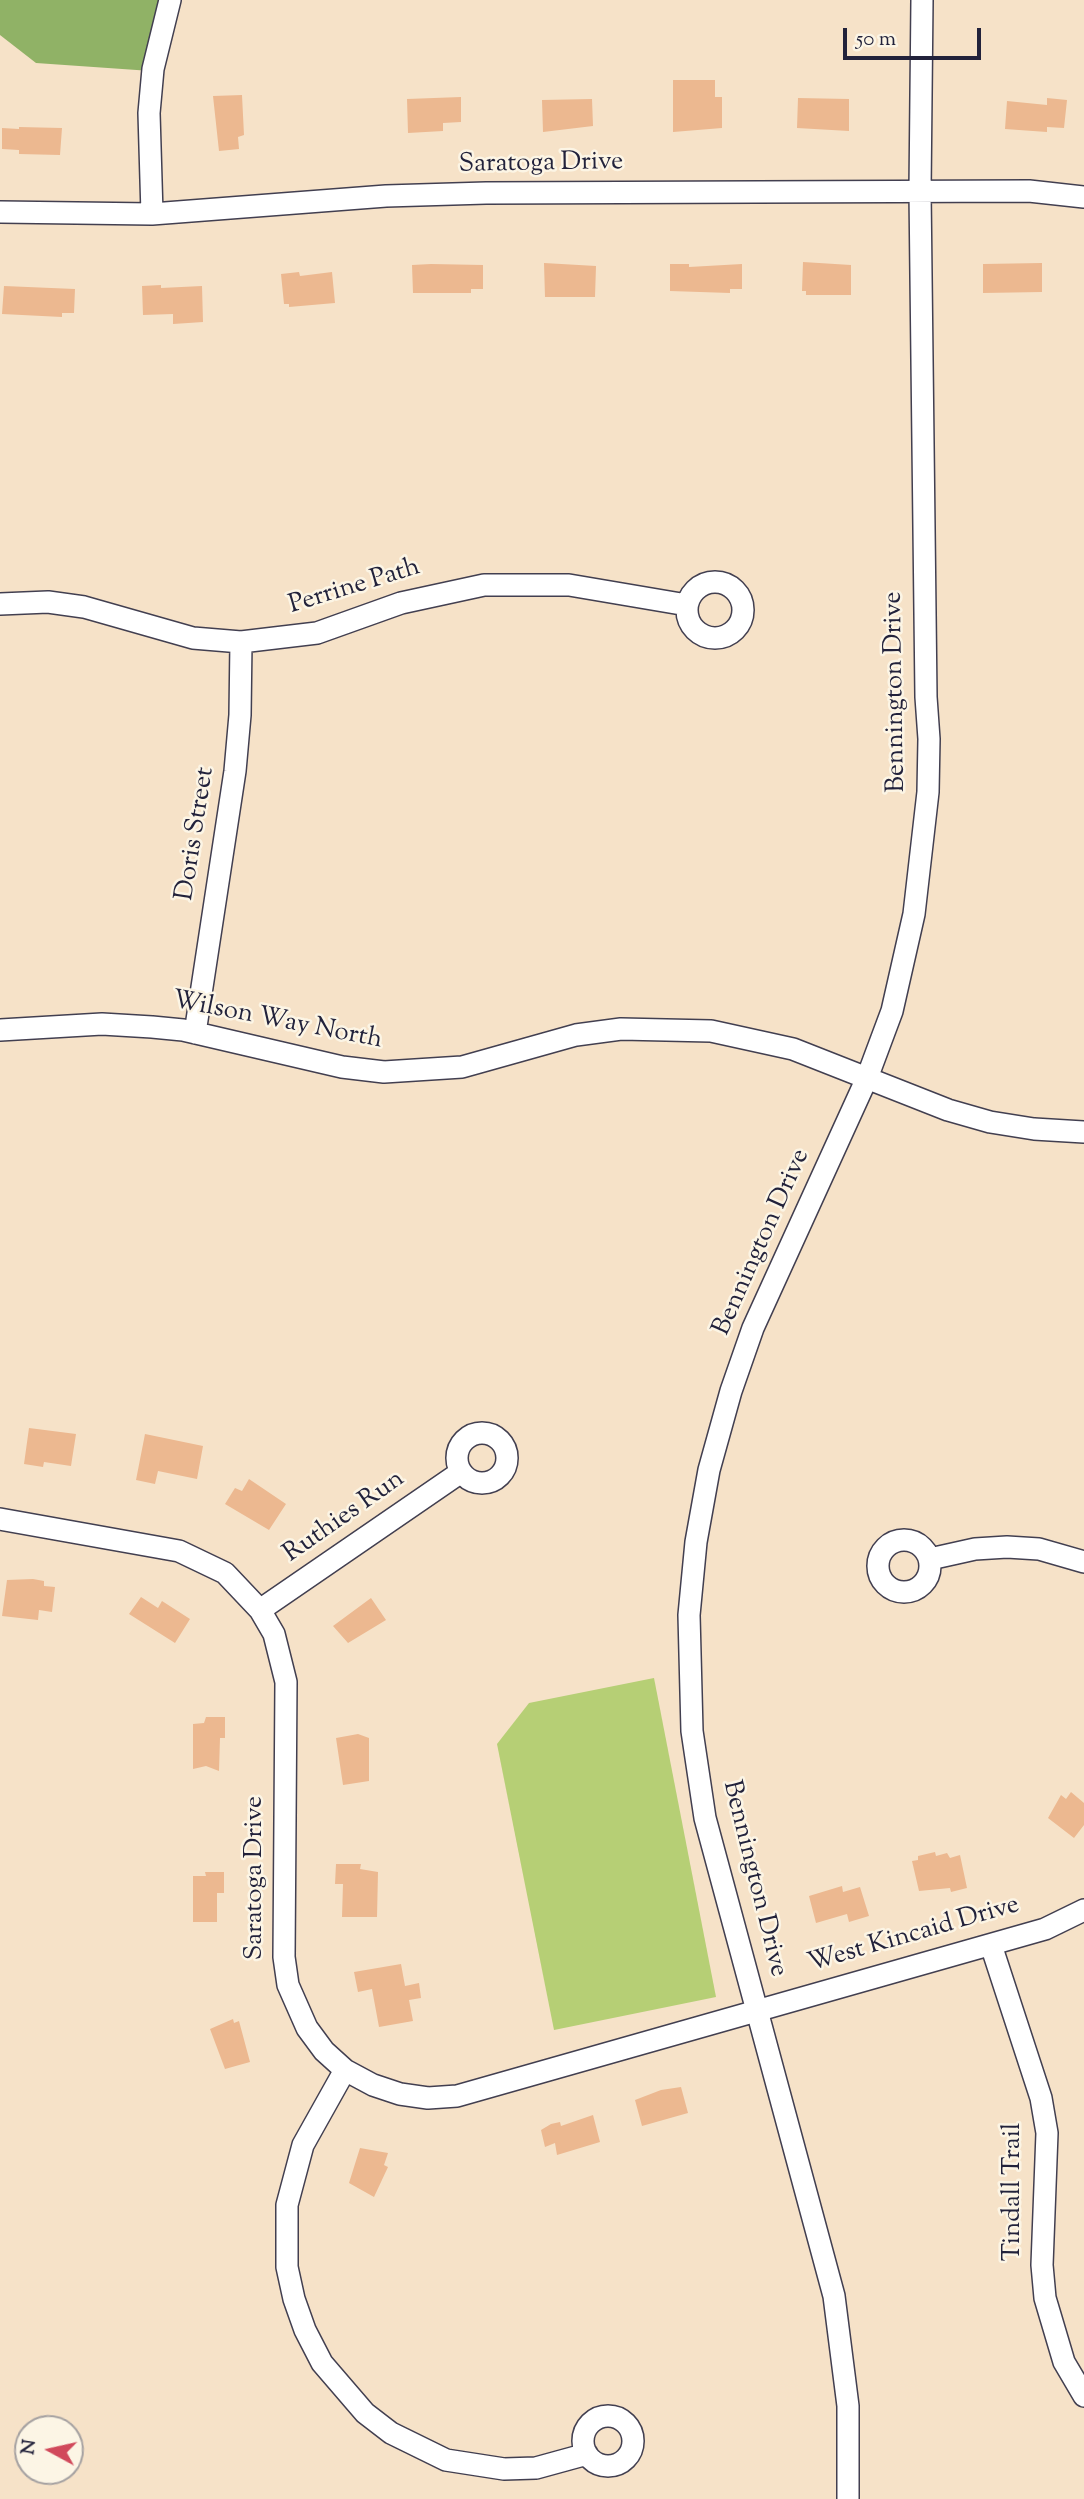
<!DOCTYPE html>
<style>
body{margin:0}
#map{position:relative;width:1084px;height:2499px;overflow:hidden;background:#f6e2c8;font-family:"Sorts Mill Goudy",serif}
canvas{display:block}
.north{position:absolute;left:14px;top:2415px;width:70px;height:70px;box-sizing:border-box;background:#fcf5e5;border:2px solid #a5a1a1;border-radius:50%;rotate:278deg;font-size:19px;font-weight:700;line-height:28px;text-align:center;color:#22223b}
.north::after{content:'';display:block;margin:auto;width:24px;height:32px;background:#d1495b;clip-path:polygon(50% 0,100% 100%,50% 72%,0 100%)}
.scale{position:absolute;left:843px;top:28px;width:138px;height:32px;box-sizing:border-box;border:4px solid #22223b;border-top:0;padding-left:9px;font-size:21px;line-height:24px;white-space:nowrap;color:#22223b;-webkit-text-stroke:5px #fcf5e5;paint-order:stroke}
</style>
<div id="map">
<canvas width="1084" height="2499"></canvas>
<div class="north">N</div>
<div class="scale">50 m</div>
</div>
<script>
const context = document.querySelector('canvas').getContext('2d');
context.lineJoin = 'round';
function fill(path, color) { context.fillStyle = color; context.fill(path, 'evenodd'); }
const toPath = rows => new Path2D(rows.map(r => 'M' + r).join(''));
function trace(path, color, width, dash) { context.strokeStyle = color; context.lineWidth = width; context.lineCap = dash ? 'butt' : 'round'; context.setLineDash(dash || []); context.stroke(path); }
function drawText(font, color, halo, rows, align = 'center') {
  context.font = font + ' "Sorts Mill Goudy",serif'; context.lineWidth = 5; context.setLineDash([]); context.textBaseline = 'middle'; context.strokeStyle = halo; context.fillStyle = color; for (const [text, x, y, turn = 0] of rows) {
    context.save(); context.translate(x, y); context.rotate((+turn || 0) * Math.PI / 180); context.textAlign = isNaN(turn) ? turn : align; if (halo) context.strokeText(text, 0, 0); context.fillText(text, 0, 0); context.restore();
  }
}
fill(toPath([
 [654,1678,716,1997,554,2030,497,1744,529,1703]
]), '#b6cf75');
fill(toPath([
 [0,0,180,0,151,71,36,63,0,35]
]), '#90b266');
fill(toPath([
 [673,80,715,80,715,97,722,97,722,128,673,132],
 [242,95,244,135,238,137,239,149,219,151,213,96],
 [461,97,461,122,443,123,443,131,408,133,407,99],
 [798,98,849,99,849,131,797,128],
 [1047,98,1067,100,1064,128,1047,127,1047,132,1005,129,1007,101,1047,105],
 [592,99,593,126,543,132,542,100],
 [19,127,62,128,60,155,19,154,19,150,2,149,2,128,19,129],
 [803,262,851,265,851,295,806,295,806,291,802,291],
 [544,263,596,266,595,297,545,297],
 [1042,263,1042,292,983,293,983,264],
 [431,264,483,265,483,289,471,289,471,293,413,293,412,265],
 [670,264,689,264,689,267,742,264,742,289,730,289,730,293,670,291],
 [299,272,300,276,332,272,335,303,289,307,289,304,284,304,281,274],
 [161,285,161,288,202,286,203,322,173,324,173,314,143,315,142,286],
 [4,286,75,289,74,313,62,313,62,317,2,314],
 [29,1428,76,1434,71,1466,44,1462,43,1467,24,1464],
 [145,1434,203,1446,197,1479,158,1471,155,1484,136,1480],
 [249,1479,286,1504,269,1530,225,1504,235,1488,242,1491],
 [33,1579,44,1581,44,1586,55,1587,52,1612,39,1610,38,1620,2,1616,7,1580],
 [141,1597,158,1608,162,1601,190,1619,175,1643,129,1614],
 [371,1598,386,1620,348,1643,333,1626],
 [206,1717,225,1717,225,1738,220,1738,219,1771,206,1766,193,1769,193,1724,204,1723],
 [358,1734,369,1738,369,1781,343,1785,336,1738],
 [1071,1792,1084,1803,1084,1825,1074,1838,1048,1818,1061,1795,1066,1799],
 [935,1852,936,1856,947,1853,950,1858,960,1855,967,1888,951,1892,950,1888,919,1891,912,1861,918,1860,918,1856],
 [336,1864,361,1864,360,1869,378,1872,377,1917,342,1917,343,1884,335,1884],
 [205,1872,224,1872,224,1893,217,1893,217,1922,193,1922,193,1876,206,1876],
 [842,1886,843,1892,860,1887,869,1916,849,1922,847,1914,816,1923,809,1896],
 [401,1964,405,1986,419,1983,421,1998,409,2000,413,2021,379,2027,372,1989,358,1992,354,1972],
 [233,2019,234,2023,239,2021,250,2062,225,2069,210,2029],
 [681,2087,688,2113,642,2126,635,2100,661,2090],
 [593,2115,600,2142,557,2155,555,2143,545,2147,541,2130,551,2124,560,2122,561,2126],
 [360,2148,388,2153,384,2165,388,2167,374,2197,349,2183]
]), '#ecb890');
const minor = toPath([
 [0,212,152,214,386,196,486,193,1029,191,1084,197],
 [152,214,149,113,153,69,170,0],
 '687 610a28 28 0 1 1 56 0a28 28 0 1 1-56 0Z',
 [0,604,48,602,84,607,193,638,241,642,317,633,401,603,484,585,569,585,687,605],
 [0,1030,102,1024,152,1027,183,1030,342,1067,384,1072,462,1067,576,1035,621,1029,711,1031,793,1049,948,1110,990,1122,1034,1129,1084,1132],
 [195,1033,235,771,240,715,241,642],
 '457 1458a25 25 0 1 1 50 0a25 25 0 1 1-50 0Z',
 [0,1519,179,1551,225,1573,260,1610,274,1634,286,1682,284,1957,288,1985,307,2028,324,2051,345,2070,373,2085,400,2094,428,2098,457,2096,1045,1929,1084,1910],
 '878 1566a26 26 0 1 1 52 0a26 26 0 1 1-52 0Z',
 [930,1559,975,1549,1007,1547,1039,1549,1084,1562],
 [260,1610,461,1472],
 [991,1945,1041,2098,1047,2133,1042,2265,1045,2298,1064,2362,1084,2396],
 [345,2070,303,2145,287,2205,287,2267,294,2299,305,2330,322,2363,365,2413,391,2433,446,2460,504,2469,536,2468,587,2454],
 '583 2441a25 25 0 1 1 50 0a25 25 0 1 1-50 0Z',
 [848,2499,848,2406,834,2296,705,1818,692,1731,689,1615,696,1542,709,1470,731,1391,753,1328,867,1078,892,1011,914,914,928,792,929,739,926,697,920,191,922,0]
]);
trace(minor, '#423f50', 24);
trace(minor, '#fff', 21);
drawText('26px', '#22223b', '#fcf5e5', [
 ["Saratoga Drive",541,165,-1],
 ["Perrine Path",355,588,-17],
 ["Bennington Drive",897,692,-91],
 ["Doris Street",197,834,-81],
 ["Wilson Way North",277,1022,11],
 ["Bennington Drive",763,1243,-66],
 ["Ruthies Run",345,1518,-35],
 ["Saratoga Drive",257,1878,-90],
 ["Bennington Drive",753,1879,76],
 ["West Kincaid Drive",914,1936,-16],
 ["Tindall Trail",1015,2192,-90]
]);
</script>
